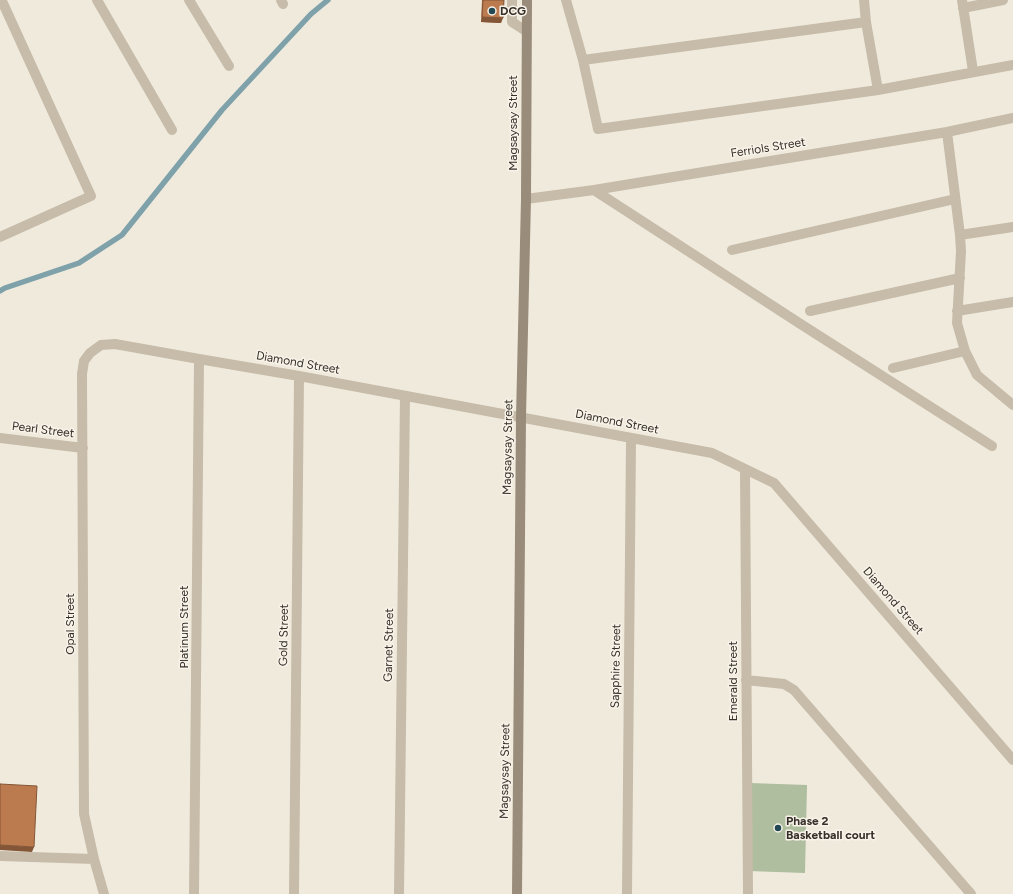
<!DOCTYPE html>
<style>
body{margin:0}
canvas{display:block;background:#f0eadd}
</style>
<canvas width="1013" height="894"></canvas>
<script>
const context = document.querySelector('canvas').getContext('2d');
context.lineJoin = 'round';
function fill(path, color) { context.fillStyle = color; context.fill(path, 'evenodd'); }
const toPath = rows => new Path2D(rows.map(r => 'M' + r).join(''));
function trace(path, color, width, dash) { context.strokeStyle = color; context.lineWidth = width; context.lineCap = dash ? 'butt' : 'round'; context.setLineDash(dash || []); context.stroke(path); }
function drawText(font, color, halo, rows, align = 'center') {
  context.font = font + ' Figtree,sans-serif'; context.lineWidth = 3; context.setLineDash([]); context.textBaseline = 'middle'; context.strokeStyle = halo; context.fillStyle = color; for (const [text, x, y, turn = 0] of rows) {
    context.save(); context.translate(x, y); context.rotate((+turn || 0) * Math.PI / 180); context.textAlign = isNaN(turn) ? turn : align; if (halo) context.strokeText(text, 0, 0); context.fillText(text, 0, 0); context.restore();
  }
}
fill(toPath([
 [750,783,807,785,805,873,748,871]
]), '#aebe9e');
trace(toPath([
 [0,291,5,288,79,263,122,235,222,110,311,14,328,0]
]), '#7ea1aa', 5.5);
trace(toPath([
 [512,0,512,22,526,31]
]), '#c7bcaa', 10);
trace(toPath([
 [97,0,172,130],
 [189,0,229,66],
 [281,0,283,4],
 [566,0,583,60,598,129,878,90,1013,65],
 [864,0,866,22,878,90],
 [962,0,973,71],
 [0,2,2,1,91,196,0,237],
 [963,8,1003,0],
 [583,60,866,22],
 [947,132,960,235,961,251,957,323,965,351,977,375,1013,405],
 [594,190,799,323,992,446],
 [526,199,594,190,947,132,1013,118],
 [960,235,1013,227],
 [732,250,955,199],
 [810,311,960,278],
 [957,311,1013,302],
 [893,368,965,351],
 [0,438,83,448],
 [745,469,748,894],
 [746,680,784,684,794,690,971,894],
 [0,856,94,859],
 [104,894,94,859,84,814,82,374,84,361,90,353,101,345,115,344,199,359,299,376,712,453,774,483,1013,760],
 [194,894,199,359],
 [294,894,299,376],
 [399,894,405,396],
 [627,894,631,438]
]), '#c7bcaa', 10);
trace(toPath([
 [517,894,521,417,526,199,527,0]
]), '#9a8c7b', 10);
fill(toPath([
 [482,0,504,0,501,23,481,22]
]), '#a16a44');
fill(toPath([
 [482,17,503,18,501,23,481,22],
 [0,845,34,847,32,852,0,850]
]), '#835637');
const building = toPath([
 [483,0,504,0,503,18,482,17,483,0],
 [0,784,37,786,34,847,0,845,0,784]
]);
fill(building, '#bb7b4f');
trace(building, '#835637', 1);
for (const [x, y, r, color] of [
 [492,11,4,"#224853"],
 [778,828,4,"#224853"]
]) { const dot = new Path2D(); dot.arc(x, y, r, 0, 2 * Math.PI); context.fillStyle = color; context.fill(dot); trace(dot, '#f8f3e9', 1.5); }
drawText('bold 12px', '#352e29', '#f8f3e9', [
 ["DCG",500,11],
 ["Phase 2",786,821],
 ["Basketball court",786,835]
], 'left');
drawText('12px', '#352e29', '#f8f3e9', [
 ["Magsaysay Street",513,123,-90],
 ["Ferriols Street",768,148,-9],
 ["Diamond Street",298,363,10],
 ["Diamond Street",617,422,11],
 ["Pearl Street",43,430,7],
 ["Magsaysay Street",508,447,-89],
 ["Diamond Street",893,601,49],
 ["Opal Street",70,624,-90],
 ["Platinum Street",184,627,-90],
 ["Gold Street",284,635,-89],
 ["Garnet Street",389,645,-89],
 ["Sapphire Street",616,666,-89],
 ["Emerald Street",733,681,-90],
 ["Magsaysay Street",505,771,-89]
]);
</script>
